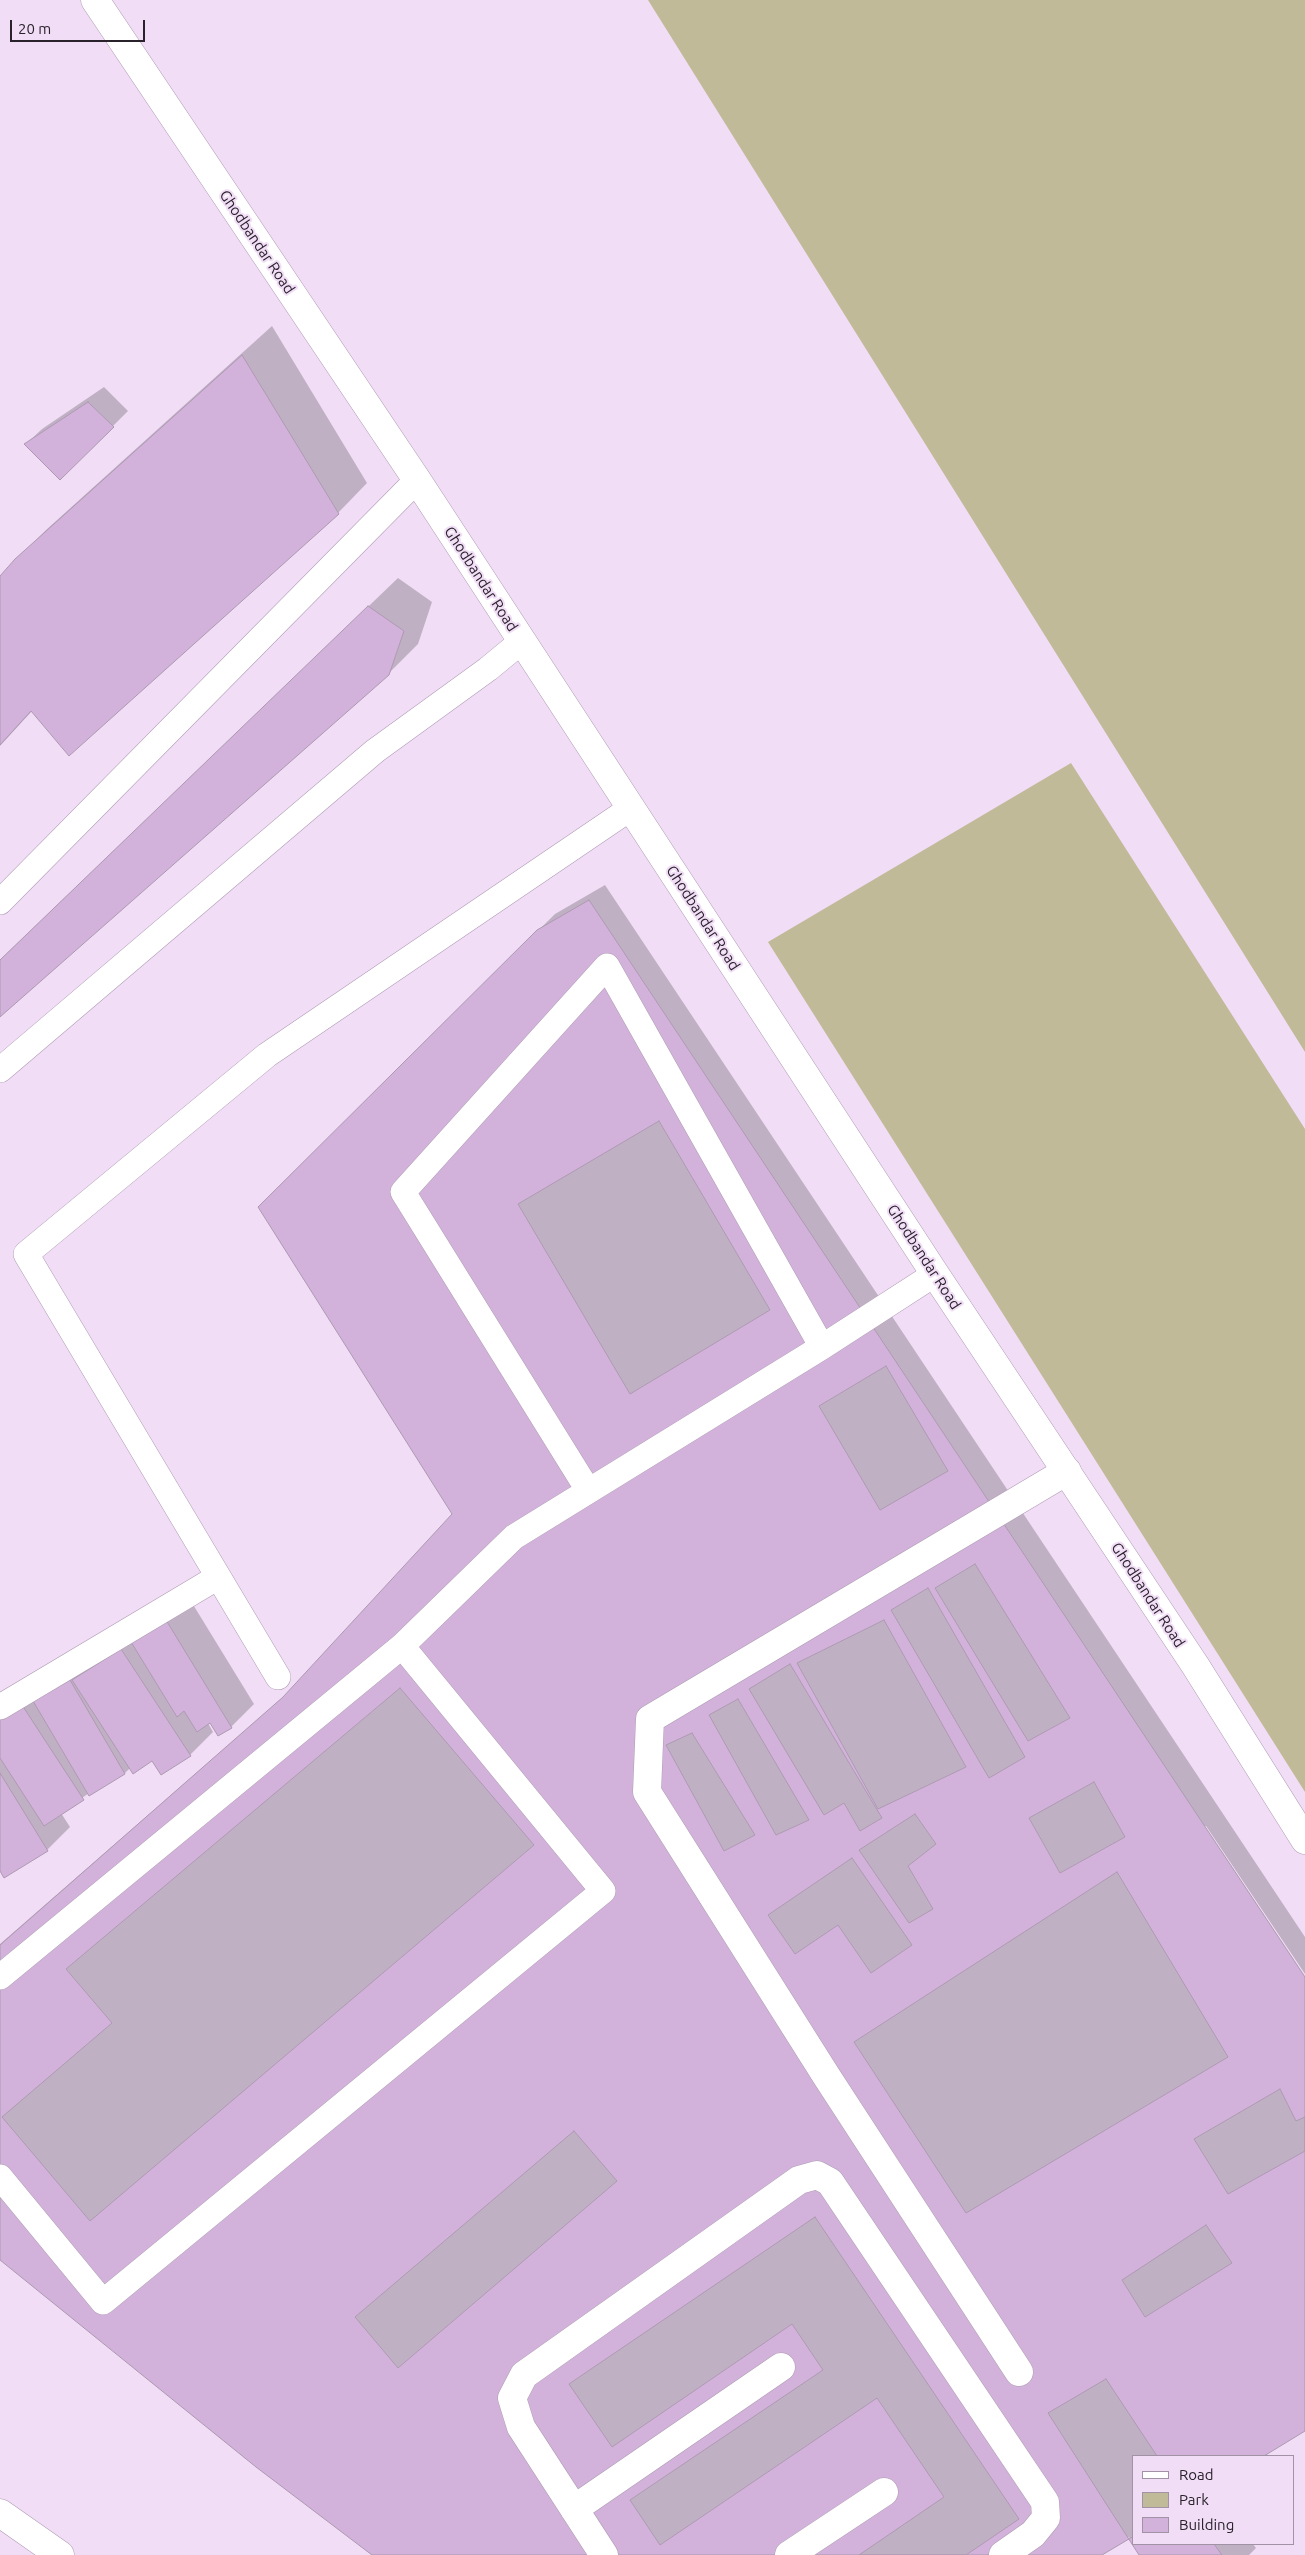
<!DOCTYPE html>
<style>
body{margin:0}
#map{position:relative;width:1305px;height:2555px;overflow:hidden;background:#f1ddf6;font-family:Ubuntu,sans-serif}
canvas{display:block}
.legend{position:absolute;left:1132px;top:2455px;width:162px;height:90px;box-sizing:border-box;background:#f1ddf6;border:1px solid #a192a5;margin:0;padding:6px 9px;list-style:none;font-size:15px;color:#29222b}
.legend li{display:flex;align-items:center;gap:10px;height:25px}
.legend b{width:25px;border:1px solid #a192a5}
.scale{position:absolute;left:10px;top:20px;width:135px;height:22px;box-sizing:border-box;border:2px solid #29222b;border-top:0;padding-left:6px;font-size:15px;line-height:18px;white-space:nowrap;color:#29222b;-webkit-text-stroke:4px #f1ddf6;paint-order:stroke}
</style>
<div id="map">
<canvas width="1305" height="2555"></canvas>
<ul class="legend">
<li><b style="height:6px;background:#fff"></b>Road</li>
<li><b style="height:14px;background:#c1ba98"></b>Park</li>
<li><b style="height:14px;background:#d2b2da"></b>Building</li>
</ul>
<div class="scale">20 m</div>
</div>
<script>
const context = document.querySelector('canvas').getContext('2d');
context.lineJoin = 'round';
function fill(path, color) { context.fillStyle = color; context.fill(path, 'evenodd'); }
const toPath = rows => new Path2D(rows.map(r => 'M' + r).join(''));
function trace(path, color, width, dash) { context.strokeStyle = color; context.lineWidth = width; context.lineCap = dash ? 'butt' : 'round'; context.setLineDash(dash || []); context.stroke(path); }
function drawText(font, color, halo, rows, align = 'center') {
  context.font = font + ' Ubuntu,sans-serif'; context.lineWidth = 4; context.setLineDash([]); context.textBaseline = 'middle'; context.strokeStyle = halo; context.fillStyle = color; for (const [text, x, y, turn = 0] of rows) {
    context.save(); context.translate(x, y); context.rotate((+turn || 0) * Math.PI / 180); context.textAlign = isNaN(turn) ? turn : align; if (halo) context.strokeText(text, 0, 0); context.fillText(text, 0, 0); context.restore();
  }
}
fill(toPath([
 [648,0,1305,0,1305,1052],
 [1071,763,1305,1129,1305,1792,768,942]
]), '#c1ba98');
fill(toPath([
 [272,326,367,483,338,513,32,711,0,746,0,577,46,530],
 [104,387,128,411,60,479,26,444,42,429],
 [398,578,432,602,418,644,388,674,0,1016,0,960],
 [605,885,1305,1937,1305,1974,1206,1826,1204,1827,1305,1979,1305,2430,1262,2456,1134,2456,1134,2544,1253,2544,1256,2548,1249,2555,1140,2555,1129,2537,1100,2555,374,2555,0,2258,0,1944,294,1688,453,1514,260,1207,555,914],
 [189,1598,254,1704,231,1727,211,1721,208,1723,213,1732,190,1755,161,1773,153,1759,130,1768,125,1773,89,1793,61,1813,70,1827,47,1850,0,1869,0,1712]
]), '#0003');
const building = toPath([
 [242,355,339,514,69,756,31,711,0,745,0,576,15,559,242,355],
 [88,402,114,427,60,480,24,444,88,402],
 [368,606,404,631,389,675,0,1017,0,960,368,606],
 [589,900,1305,1977,1305,2431,1264,2456,1134,2456,1134,2536,1102,2555,372,2555,256,2467,0,2260,0,1945,283,1697,452,1514,258,1207,537,930,589,900],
 [659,1121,770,1310,630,1394,518,1204,659,1121],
 [886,1366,948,1471,880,1510,819,1406,886,1366],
 [975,1564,1070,1718,1028,1741,935,1588,975,1564],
 [928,1588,1025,1757,989,1778,891,1610,928,1588],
 [166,1620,232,1728,218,1736,210,1723,197,1732,184,1711,177,1717,131,1642,166,1620],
 [884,1620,966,1767,878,1809,797,1663,884,1620],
 [121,1649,191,1756,161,1775,152,1761,133,1774,72,1680,121,1649],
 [790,1664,882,1818,860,1831,844,1803,824,1815,749,1689,790,1664],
 [70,1680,125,1774,89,1796,33,1701,70,1680],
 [400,1688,534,1845,90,2221,2,2117,112,2023,66,1969,400,1688],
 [738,1699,809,1820,776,1835,709,1715,738,1699],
 [22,1705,84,1800,44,1826,0,1758,0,1718,22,1705],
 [692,1733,755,1835,724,1851,666,1745,692,1733],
 [0,1773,48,1851,4,1878,0,1871,0,1773],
 [1094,1782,1125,1837,1060,1873,1029,1818,1094,1782],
 [915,1814,936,1844,908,1866,933,1909,909,1923,859,1850,915,1814],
 [852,1858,912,1945,871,1973,838,1925,795,1954,768,1915,852,1858],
 [1117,1872,1228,2057,966,2213,854,2042,1117,1872],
 [1280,2089,1296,2121,1305,2117,1305,2151,1228,2194,1194,2139,1280,2089],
 [574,2131,617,2181,398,2368,355,2317,574,2131],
 [815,2217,1019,2519,966,2555,859,2555,944,2497,877,2398,660,2545,630,2500,823,2370,792,2324,612,2447,569,2384,815,2217],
 [1206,2225,1232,2263,1145,2317,1122,2280,1206,2225],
 [1106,2379,1157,2456,1134,2456,1134,2544,1214,2544,1222,2555,1139,2555,1048,2413,1106,2379]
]);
fill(building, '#d2b2da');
trace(building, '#ac99b1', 1);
const lane = toPath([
 [0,902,417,480],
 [0,1070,375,751,488,669,522,641],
 [588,1490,403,1192,607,966,822,1347],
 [278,1677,26,1254,267,1055,631,808],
 [0,1707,218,1577],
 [0,1977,402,1646,514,1537,822,1347,935,1274],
 [0,2177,103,2302,603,1891,402,1646]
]);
const street = toPath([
 [1019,2372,827,2077,647,1792,650,1719,1067,1471],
 [574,2509,781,2367],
 [604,2555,521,2427,512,2398,524,2375,799,2180,817,2175,830,2182,1045,2502,1046,2518,1033,2534,1003,2555],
 [789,2555,884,2492]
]);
const secondary = toPath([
 [95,0,417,480,935,1274,1195,1665,1305,1840],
 [0,2513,60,2555]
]);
trace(lane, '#af9cb4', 26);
trace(street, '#af9cb4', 29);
trace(secondary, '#af9cb4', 29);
trace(lane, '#fff', 25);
trace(street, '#fff', 28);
trace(secondary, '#fff', 28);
drawText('15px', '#29222b', '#f1ddf6', [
 ["Ghodbandar Road",257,242,56],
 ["Ghodbandar Road",481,579,57],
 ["Ghodbandar Road",703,918,57],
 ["Ghodbandar Road",924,1257,57],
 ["Ghodbandar Road",1148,1595,57]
]);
</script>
